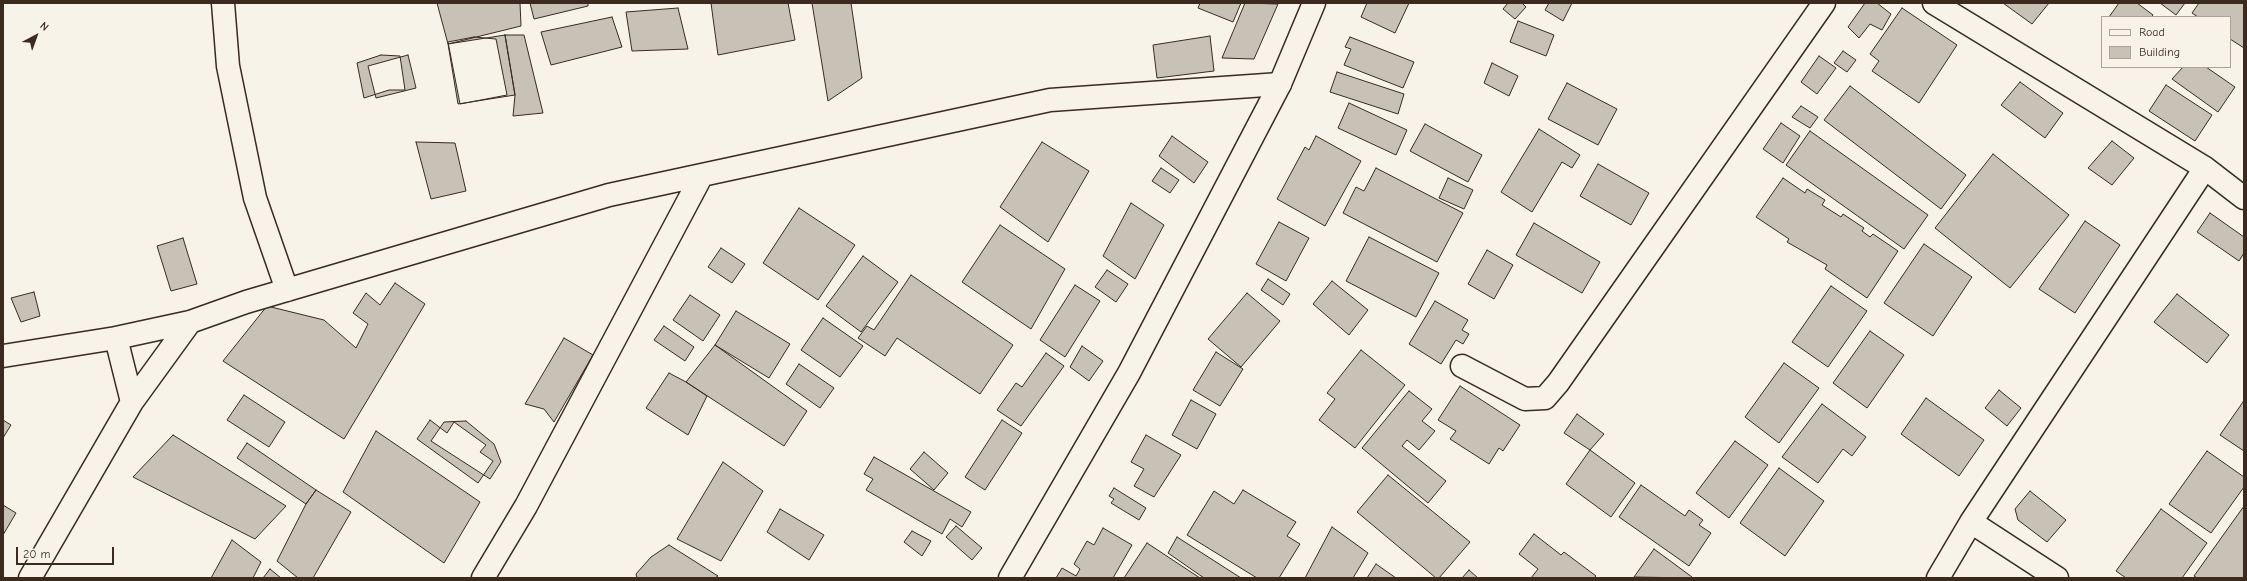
<!DOCTYPE html>
<style>
body{margin:0}
#map{position:relative;width:2247px;height:581px;overflow:hidden;background:#f7f3e8;font-family:"Comic Neue",sans-serif}
canvas{display:block}
.frame{position:absolute;inset:0;border:4px solid #3b2a1e;pointer-events:none}
.legend{position:absolute;left:2101px;top:16px;width:130px;height:52px;box-sizing:border-box;background:#f7f3e8;border:1px solid #aca397;margin:0;padding:5px 7px;list-style:none;font-size:12px;color:#3b2a1e}
.legend li{display:flex;align-items:center;gap:8px;height:20px}
.legend b{width:20px;border:1px solid #aca397}
.north{position:absolute;left:16px;top:16px;width:40px;height:40px;-webkit-text-stroke:3px #f7f3e8;paint-order:stroke;rotate:41deg;font-size:11px;font-weight:700;line-height:16px;text-align:center;color:#3b2a1e}
.north::after{content:'';display:block;margin:auto;width:14px;height:18px;background:#3b2a1e;clip-path:polygon(50% 0,100% 100%,50% 72%,0 100%)}
.scale{position:absolute;left:16px;top:547px;width:98px;height:18px;box-sizing:border-box;border:2px solid #3b2a1e;border-top:0;padding-left:5px;font-size:12px;line-height:14px;white-space:nowrap;color:#3b2a1e;-webkit-text-stroke:3px #f7f3e8;paint-order:stroke}
</style>
<div id="map">
<canvas width="2247" height="581"></canvas>
<div class="frame"></div>
<ul class="legend">
<li><b style="height:5px;background:#f7f3e8"></b>Road</li>
<li><b style="height:11px;background:#c8c1b6"></b>Building</li>
</ul>
<div class="north">N</div>
<div class="scale">20 m</div>
</div>
<script>
const context = document.querySelector('canvas').getContext('2d');
context.lineJoin = 'round';
function fill(path, color) { context.fillStyle = color; context.fill(path, 'evenodd'); }
const toPath = rows => new Path2D(rows.map(r => 'M' + r).join(''));
function trace(path, color, width, dash) { context.strokeStyle = color; context.lineWidth = width; context.lineCap = dash ? 'butt' : 'round'; context.setLineDash(dash || []); context.stroke(path); }
const building = toPath([
 [437,3,520,3,521,26,448,44,437,3],
 [530,3,588,3,588,6,534,19,530,3],
 [711,3,788,3,795,40,718,55,711,3],
 [812,3,851,3,862,78,828,101,812,3],
 [1200,3,1241,3,1233,22,1198,8,1200,3],
 [1245,3,1278,4,1254,59,1222,58,1245,3],
 [1367,3,1409,3,1395,33,1361,17,1367,3],
 [1508,3,1522,3,1526,7,1515,19,1503,9,1508,3],
 [1549,3,1572,3,1563,21,1545,10,1549,3],
 [1865,3,1877,3,1891,14,1882,30,1870,24,1859,38,1848,27,1865,3],
 [2003,3,2049,3,2032,24,2003,3],
 [2119,3,2137,3,2153,15,2151,17,2109,17,2119,3],
 [2160,3,2185,3,2176,15,2160,3],
 [2199,3,2244,3,2244,48,2230,39,2230,17,2198,17,2192,13,2199,3],
 [678,8,688,49,632,51,626,12,678,8],
 [1902,8,1957,45,1919,103,1872,71,1879,61,1870,54,1902,8],
 [612,17,622,47,551,65,541,32,612,17],
 [1518,21,1554,35,1546,56,1510,42,1518,21],
 [505,35,524,35,543,113,513,116,515,95,505,35],
 [505,35,515,95,458,104,448,44,505,35],
 [1210,36,1214,71,1157,78,1153,45,1210,36],
 [474,37,496,39,507,95,460,104,448,42,474,37],
 [1350,37,1414,62,1403,88,1344,65,1351,49,1345,47,1350,37],
 [1843,51,1856,60,1847,72,1834,63,1843,51],
 [381,55,400,56,405,90,389,90,364,98,357,63,381,55],
 [408,55,416,88,376,98,368,66,408,55],
 [1819,56,1836,68,1817,94,1801,82,1819,56],
 [1492,63,1518,76,1509,96,1484,83,1492,63],
 [2183,67,2206,67,2235,87,2218,112,2172,79,2183,67],
 [1337,72,1404,94,1398,114,1330,92,1337,72],
 [2020,82,2063,113,2045,138,2001,105,2020,82],
 [1567,83,1617,109,1598,145,1548,119,1567,83],
 [2166,85,2212,115,2195,141,2149,111,2166,85],
 [1850,86,1966,175,1941,209,1824,120,1850,86],
 [1349,103,1407,130,1396,155,1338,128,1349,103],
 [1801,106,1818,117,1810,128,1792,117,1801,106],
 [1781,123,1800,136,1783,163,1763,149,1781,123],
 [1425,124,1482,155,1468,182,1410,151,1425,124],
 [1539,129,1580,155,1572,168,1562,162,1532,212,1501,192,1539,129],
 [1810,131,1928,215,1904,249,1786,165,1810,131],
 [1172,136,1208,162,1194,183,1159,156,1172,136],
 [1316,136,1361,161,1325,226,1277,199,1305,147,1309,150,1316,136],
 [2112,141,2134,158,2112,185,2088,168,2112,141],
 [416,142,455,143,466,191,431,199,416,142],
 [1042,142,1089,171,1048,242,1000,207,1042,142],
 [1993,154,2069,215,2010,288,1935,228,1993,154],
 [1598,164,1649,193,1631,225,1580,196,1598,164],
 [1161,168,1179,180,1170,193,1152,181,1161,168],
 [1376,168,1463,213,1437,262,1343,213,1356,187,1364,191,1376,168],
 [1448,178,1473,190,1464,209,1439,198,1448,178],
 [1783,178,1805,193,1807,189,1825,200,1822,205,1841,217,1843,214,1864,228,1862,231,1870,237,1873,234,1898,251,1867,298,1825,269,1827,265,1787,242,1789,239,1756,217,1783,178],
 [1131,203,1164,225,1135,279,1103,256,1131,203],
 [799,208,855,245,818,300,763,263,799,208],
 [2210,213,2244,237,2244,253,2239,261,2197,232,2210,213],
 [2085,221,2120,245,2075,313,2039,289,2085,221],
 [1279,222,1309,238,1286,281,1256,264,1279,222],
 [1534,223,1600,262,1582,293,1516,255,1534,223],
 [1000,225,1065,269,1031,329,962,282,1000,225],
 [1369,237,1439,273,1416,317,1346,281,1369,237],
 [183,238,197,284,171,291,157,246,183,238],
 [1924,244,1972,277,1933,336,1884,303,1924,244],
 [721,248,745,264,732,283,708,267,721,248],
 [1487,250,1513,265,1494,299,1468,284,1487,250],
 [863,256,898,282,861,332,826,306,863,256],
 [1107,270,1128,284,1116,302,1095,287,1107,270],
 [911,275,1013,345,980,394,897,338,885,356,858,338,867,326,874,330,911,275],
 [1268,279,1290,294,1283,305,1261,290,1268,279],
 [1332,281,1368,310,1349,335,1313,304,1332,281],
 [395,283,425,304,344,439,223,361,267,306,324,320,356,348,368,324,353,313,366,293,380,305,395,283],
 [1075,285,1100,301,1065,357,1040,340,1075,285],
 [1831,286,1867,311,1828,367,1792,342,1831,286],
 [34,292,40,316,21,322,11,298,34,292],
 [1247,293,1280,321,1241,367,1208,339,1247,293],
 [2177,294,2229,335,2207,363,2154,322,2177,294],
 [690,295,720,315,703,341,673,320,690,295],
 [1435,301,1468,320,1462,330,1469,334,1463,344,1456,340,1441,364,1409,344,1435,301],
 [736,311,790,344,769,378,715,345,736,311],
 [823,318,863,346,840,377,801,350,823,318],
 [664,326,694,347,685,361,654,340,664,326],
 [1870,331,1904,355,1867,408,1833,383,1870,331],
 [564,338,593,355,554,422,544,409,525,404,564,338],
 [715,345,807,411,784,446,686,382,715,345],
 [1082,346,1103,361,1089,381,1070,367,1082,346],
 [1361,350,1405,385,1355,448,1319,420,1335,399,1327,393,1361,350],
 [1216,352,1243,369,1220,406,1193,390,1216,352],
 [1046,353,1064,366,1021,426,997,410,1016,383,1022,387,1046,353],
 [1784,363,1819,388,1779,443,1745,417,1784,363],
 [799,364,834,388,820,408,786,384,799,364],
 [669,373,686,382,707,396,688,435,646,408,669,373],
 [1460,386,1520,425,1503,451,1499,448,1489,464,1450,439,1456,431,1438,420,1460,386],
 [1999,390,2021,408,2007,426,1985,408,1999,390],
 [1409,391,1432,409,1422,421,1435,431,1419,450,1407,440,1402,446,1446,481,1428,503,1362,448,1409,391],
 [244,395,285,422,269,447,227,420,244,395],
 [1926,398,1984,440,1959,476,1901,434,1926,398],
 [1191,400,1216,414,1197,449,1172,435,1191,400],
 [2243,402,2244,403,2244,451,2220,435,2243,402],
 [1822,404,1866,437,1852,456,1843,449,1818,483,1782,457,1822,404],
 [1577,414,1604,434,1590,450,1564,433,1577,414],
 [3,420,11,425,3,438,3,420],
 [430,420,447,433,454,422,486,445,480,452,493,461,478,483,417,439,430,420],
 [1002,420,1022,433,985,490,965,477,1002,420],
 [466,421,494,444,501,462,490,479,431,441,444,422,466,421],
 [376,431,480,502,444,563,343,492,376,431],
 [173,435,286,506,255,539,133,477,173,435],
 [1146,435,1181,455,1154,497,1134,486,1144,469,1131,462,1146,435],
 [1735,441,1768,465,1729,518,1696,493,1735,441],
 [247,443,316,490,306,504,237,458,247,443],
 [1590,450,1635,483,1611,517,1566,484,1590,450],
 [2207,451,2244,477,2244,487,2211,533,2169,504,2207,451],
 [924,452,948,473,934,490,910,469,924,452],
 [874,457,971,512,962,527,950,519,942,534,866,490,873,479,864,474,874,457],
 [723,462,763,491,721,561,677,539,723,462],
 [1779,468,1824,501,1785,556,1740,523,1779,468],
 [1388,475,1470,542,1439,578,1436,578,1357,512,1388,475],
 [1641,485,1685,516,1689,510,1703,520,1699,525,1711,533,1689,566,1619,517,1641,485],
 [1114,488,1146,508,1139,520,1111,503,1114,499,1109,496,1114,488],
 [316,490,351,512,313,578,298,578,277,561,306,504,316,490],
 [1243,490,1296,522,1287,536,1300,544,1279,578,1257,578,1187,535,1214,491,1234,504,1243,490],
 [2030,491,2066,520,2047,542,2018,520,2015,509,2030,491],
 [3,505,16,513,3,535,3,505],
 [2244,506,2244,578,2197,578,2194,576,2244,506],
 [780,509,824,535,809,560,767,532,780,509],
 [2161,509,2207,543,2182,578,2126,578,2116,571,2161,509],
 [956,526,982,548,972,560,946,537,956,526],
 [1332,527,1368,553,1353,578,1305,578,1332,527],
 [1103,528,1132,545,1113,578,1056,578,1062,568,1076,576,1080,569,1074,564,1087,541,1094,545,1103,528],
 [912,531,931,541,922,556,904,542,912,531],
 [1534,534,1561,555,1564,552,1596,576,1594,578,1531,578,1538,569,1519,554,1534,534],
 [1177,537,1241,578,1204,578,1168,553,1177,537],
 [232,540,261,562,253,578,211,578,232,540],
 [1147,543,1200,578,1124,578,1147,543],
 [669,545,718,576,715,578,637,578,636,574,651,557,669,545],
 [1654,549,1692,577,1691,578,1634,577,1654,549],
 [1376,564,1396,578,1367,578,1376,564],
 [270,569,281,578,263,578,270,569],
 [1469,570,1478,578,1462,578,1469,570]
]);
fill(building, '#c8c1b6');
trace(building, '#3b2a1e', 1);
const street = toPath([
 [223,3,228,66,255,198,287,290],
 [1934,3,2205,168,2244,198],
 [116,338,132,402],
 [3,356,116,338,190,322,246,302,609,195,1050,100,1280,84],
 [1462,366,1525,399,1545,398,1558,383,1824,3],
 [1971,522,2057,578],
 [30,578,132,402,190,322],
 [483,578,526,506,702,175],
 [1938,578,1971,522,2205,168]
]);
const secondary = toPath([
 [1010,578,1129,373,1280,84,1314,3]
]);
trace(street, '#3b2a1e', 25);
trace(secondary, '#3b2a1e', 25);
trace(street, '#f7f3e8', 22);
trace(secondary, '#f7f3e8', 22);
</script>
